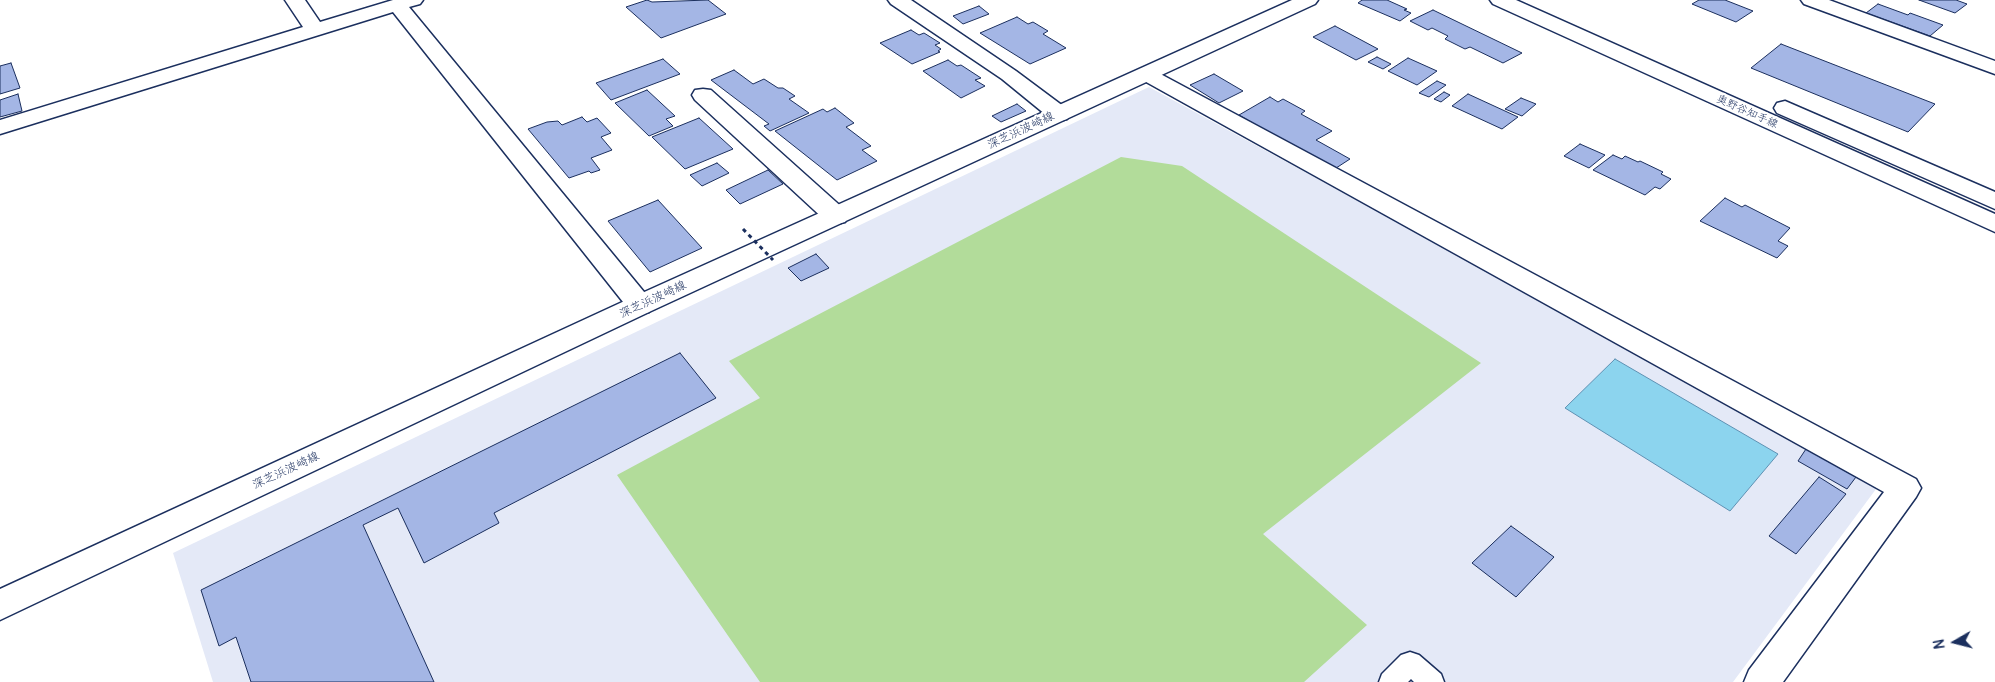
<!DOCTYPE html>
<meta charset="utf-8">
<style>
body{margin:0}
#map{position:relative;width:1995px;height:682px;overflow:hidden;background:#fff;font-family:Pangolin,sans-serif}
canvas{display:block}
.north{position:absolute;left:1930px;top:617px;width:50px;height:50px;-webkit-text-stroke:4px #fff;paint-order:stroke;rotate:262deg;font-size:14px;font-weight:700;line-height:20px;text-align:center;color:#1b2f5e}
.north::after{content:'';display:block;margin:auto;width:18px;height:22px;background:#1b2f5e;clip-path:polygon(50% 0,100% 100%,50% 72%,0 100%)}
</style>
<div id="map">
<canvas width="1995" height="682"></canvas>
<div class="north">N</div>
</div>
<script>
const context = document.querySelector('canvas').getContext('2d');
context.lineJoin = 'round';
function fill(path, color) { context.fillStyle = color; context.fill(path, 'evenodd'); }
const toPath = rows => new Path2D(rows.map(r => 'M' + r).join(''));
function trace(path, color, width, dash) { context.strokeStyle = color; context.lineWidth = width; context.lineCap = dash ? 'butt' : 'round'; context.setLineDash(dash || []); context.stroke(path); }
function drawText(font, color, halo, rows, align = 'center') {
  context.font = font + ' Pangolin,"Klee One",sans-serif'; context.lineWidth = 4; context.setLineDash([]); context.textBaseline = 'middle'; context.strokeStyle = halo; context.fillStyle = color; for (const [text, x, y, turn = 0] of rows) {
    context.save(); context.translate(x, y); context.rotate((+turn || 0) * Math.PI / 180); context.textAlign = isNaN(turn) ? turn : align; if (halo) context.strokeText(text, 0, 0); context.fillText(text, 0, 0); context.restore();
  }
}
fill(toPath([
 [1149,87,1879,485,1733,682,213,682,173,553]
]), '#e4e9f7');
fill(toPath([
 [1121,157,1182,166,1481,363,1263,534,1367,625,1304,682,760,682,617,475,760,398,729,361]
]), '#b2dc9a');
const water = toPath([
 [1615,359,1778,454,1730,511,1565,408,1615,359]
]);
fill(water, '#8cd4ee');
trace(water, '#5f92b4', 1);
const building = toPath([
 [647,0,652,2,708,0,726,14,661,38,626,7,647,0],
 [1362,0,1387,0,1407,9,1404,10,1411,13,1400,21,1358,3,1362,0],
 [1699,0,1725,0,1753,11,1736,22,1692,4,1699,0],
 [1919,0,1956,0,1967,4,1955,13,1919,0],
 [1878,4,1908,15,1910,13,1943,25,1930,36,1866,13,1878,4],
 [979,6,989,14,963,24,953,16,979,6],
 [1433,10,1522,53,1503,63,1470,47,1465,49,1445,39,1448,36,1432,28,1428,30,1410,21,1433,10],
 [1017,17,1028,24,1033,22,1048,31,1043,34,1066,48,1030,64,980,33,1017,17],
 [1335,26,1378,49,1356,60,1313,37,1335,26],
 [911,30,919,35,924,33,940,43,935,45,941,49,938,51,940,52,912,64,880,43,911,30],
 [1781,44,1935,104,1908,132,1751,68,1781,44],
 [1377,57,1391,64,1383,69,1368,62,1377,57],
 [1408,58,1437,71,1417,85,1388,71,1408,58],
 [663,59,680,74,611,100,596,83,663,59],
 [948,60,957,66,961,65,981,78,975,80,985,86,961,98,923,71,948,60],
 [11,63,20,88,0,94,0,66,11,63],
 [734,70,753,84,764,79,778,88,783,88,795,96,789,99,809,113,770,131,764,126,769,124,711,80,734,70],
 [1214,74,1243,91,1219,103,1190,85,1214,74],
 [1437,81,1446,85,1429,97,1419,93,1437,81],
 [647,90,675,116,666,119,673,126,649,136,615,103,647,90],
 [1444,92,1450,95,1441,102,1434,99,1444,92],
 [18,94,22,111,0,117,0,100,18,94],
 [1468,94,1518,117,1502,129,1452,106,1468,94],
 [1270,97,1278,102,1283,99,1305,111,1301,114,1332,131,1316,140,1350,159,1333,170,1239,115,1270,97],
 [1521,98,1536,104,1522,116,1505,109,1521,98],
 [1017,104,1026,111,1001,122,992,116,1017,104],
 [835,108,854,123,846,127,871,146,862,150,877,161,837,180,775,131,823,109,827,112,835,108],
 [582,117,587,122,597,118,611,133,601,137,612,150,591,158,600,170,591,173,589,171,569,178,528,129,547,122,558,121,562,125,582,117],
 [699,118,733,149,685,169,652,137,699,118],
 [1580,144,1605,155,1589,168,1564,156,1580,144],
 [1613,155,1622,159,1625,156,1638,162,1640,161,1663,172,1661,174,1671,179,1660,189,1655,187,1645,195,1593,170,1613,155],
 [717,163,729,173,702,186,690,175,717,163],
 [768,170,783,184,740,204,726,190,768,170],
 [1725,198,1742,207,1745,205,1790,228,1778,241,1788,246,1777,258,1700,221,1725,198],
 [658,200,702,248,650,272,608,221,658,200],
 [816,254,829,268,801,281,788,268,816,254],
 [680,353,716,398,494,513,499,523,424,563,398,508,363,525,434,682,251,682,236,637,219,646,201,590,680,353],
 [1806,449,1856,477,1847,489,1798,461,1806,449],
 [1819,477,1846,494,1796,554,1769,536,1819,477],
 [1511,526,1554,557,1516,597,1472,563,1511,526]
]);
fill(building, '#a4b6e5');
trace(building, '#1b2f5e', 1);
const lane = toPath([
 [1410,652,1419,655,1441,674,1444,682,1414,682,1411,679,1408,682,1379,682,1382,674,1401,655,1410,652]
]);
const street = toPath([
 [285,0,305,0,320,22,393,0,423,0,420,4,409,7,649,298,653,305,649,312,640,314,631,312,393,12,0,134,0,120,303,27,285,0],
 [888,0,911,0,1016,71,1067,109,1070,114,1067,119,1059,121,1051,119,1002,79,891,4,888,0],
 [1801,0,1829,0,1995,61,1995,74,1804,4,1801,0],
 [1146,68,1153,70,1916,479,1921,488,1916,497,1783,682,1744,682,1749,670,1884,492,1139,78,1136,74,1139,70,1146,68],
 [703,89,711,90,845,210,848,216,845,222,836,224,827,222,695,100,692,95,695,90,703,89]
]);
const secondary = toPath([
 [1292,0,1318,0,1315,4,649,312,0,620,0,589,631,298,1292,0],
 [1490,0,1516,0,1995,214,1995,232,1493,4,1490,0],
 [1785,101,1995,192,1995,209,1777,113,1774,108,1777,103,1785,101]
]);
trace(lane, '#1b2f5e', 3);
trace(street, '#1b2f5e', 3);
trace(secondary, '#1b2f5e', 3);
fill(lane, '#fff');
fill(street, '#fff');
fill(secondary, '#fff');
trace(toPath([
 [743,229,773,260]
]), '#1b2f5e', 3, [4, 4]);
drawText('11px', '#1b2f5e', '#fff', [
 ["奥野谷知手線",1747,112,24]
]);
drawText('12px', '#1b2f5e', '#fff', [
 ["深芝浜波崎線",1021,131,-25],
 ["深芝浜波崎線",653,300,-25],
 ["深芝浜波崎線",286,471,-25]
]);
</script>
